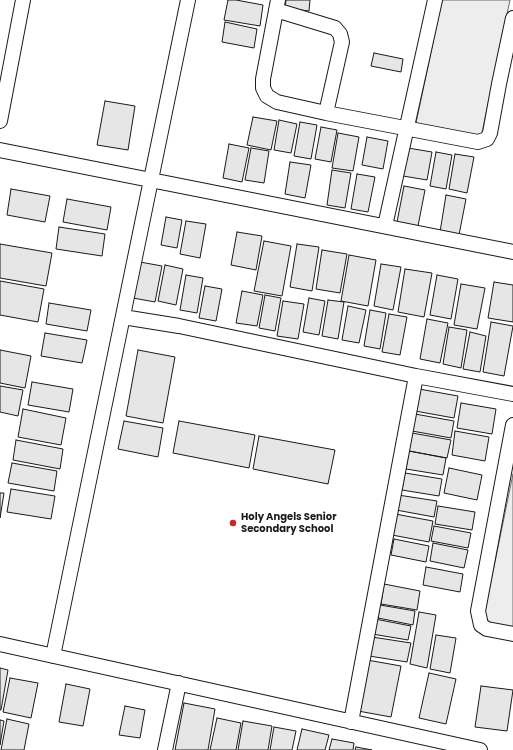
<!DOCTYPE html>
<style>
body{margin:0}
canvas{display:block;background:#fff}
</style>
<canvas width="513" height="750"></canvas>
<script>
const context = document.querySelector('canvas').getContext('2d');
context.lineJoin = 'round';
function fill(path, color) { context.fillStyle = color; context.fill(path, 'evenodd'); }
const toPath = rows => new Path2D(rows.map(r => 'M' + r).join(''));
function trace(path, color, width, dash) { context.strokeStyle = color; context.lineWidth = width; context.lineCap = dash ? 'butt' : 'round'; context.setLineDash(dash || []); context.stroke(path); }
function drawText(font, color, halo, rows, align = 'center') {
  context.font = font + ' Poppins,sans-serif'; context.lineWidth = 3; context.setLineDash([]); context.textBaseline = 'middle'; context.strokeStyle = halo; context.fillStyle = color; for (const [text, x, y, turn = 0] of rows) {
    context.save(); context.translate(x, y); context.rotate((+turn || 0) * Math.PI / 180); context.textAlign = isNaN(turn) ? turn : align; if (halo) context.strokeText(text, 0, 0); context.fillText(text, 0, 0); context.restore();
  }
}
const built = toPath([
 [442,0,510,0,480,142,415,128,442,0],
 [513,474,513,631,482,625,513,474]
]);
fill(built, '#ededed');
trace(built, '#6a6a6a', 1);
const building = toPath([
 [228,0,236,0,263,5,260,26,224,20,228,0],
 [286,0,310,0,309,11,285,8,286,0],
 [225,22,257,29,254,48,222,42,225,22],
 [374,53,403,59,401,72,371,66,374,53],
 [105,101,135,106,128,150,97,145,105,101],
 [253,117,277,121,271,150,247,145,253,117],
 [279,120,297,124,291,153,274,150,279,120],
 [300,122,317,125,311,159,294,156,300,122],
 [321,127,337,130,331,162,315,159,321,127],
 [338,133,359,137,353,171,332,168,338,133],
 [367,137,388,141,383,169,362,165,367,137],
 [229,144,249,148,242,182,223,178,229,144],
 [251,148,269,151,264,183,245,180,251,148],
 [408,148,432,152,427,180,403,176,408,148],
 [436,152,452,155,446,189,430,186,436,152],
 [455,154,474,157,467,193,449,189,455,154],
 [290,162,311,165,305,198,285,194,290,162],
 [332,170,351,173,345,208,327,205,332,170],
 [357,174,375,177,368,212,351,209,357,174],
 [404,186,425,190,418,226,397,222,404,186],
 [11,189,50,196,45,222,7,215,11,189],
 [446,195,466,199,459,235,440,232,446,195],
 [67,199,111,207,107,230,63,222,67,199],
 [166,217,182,220,177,248,161,245,166,217],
 [186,221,206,224,200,258,180,254,186,221],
 [59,227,105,234,102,256,56,249,59,227],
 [237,232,262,236,256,270,231,265,237,232],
 [264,241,291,246,282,296,254,291,264,241],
 [0,244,52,253,46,286,0,278,0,244],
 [297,244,319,247,312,291,290,287,297,244],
 [322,250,347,254,340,293,316,289,322,250],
 [349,255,376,260,368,306,341,301,349,255],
 [140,262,162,266,155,302,133,298,140,262],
 [381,264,401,267,393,310,374,306,381,264],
 [165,265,183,269,176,305,158,301,165,265],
 [405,269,432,273,424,317,398,312,405,269],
 [186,275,203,278,197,313,180,310,186,275],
 [437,275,458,279,451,319,430,315,437,275],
 [0,281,44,289,38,322,0,315,0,281],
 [494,282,513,285,513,322,488,318,494,282],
 [461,284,485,288,477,329,454,325,461,284],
 [205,286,222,289,216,321,199,318,205,286],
 [242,291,263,295,257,326,236,323,242,291],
 [265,295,281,298,275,331,259,328,265,295],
 [309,298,325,301,319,335,303,332,309,298],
 [328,300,344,302,338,339,322,336,328,300],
 [283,301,304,304,298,339,277,336,283,301],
 [49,303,91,310,87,331,46,324,49,303],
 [348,306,366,310,359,343,342,340,348,306],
 [370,310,386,313,380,349,364,346,370,310],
 [389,314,407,317,400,355,382,352,389,314],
 [427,319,448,323,440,363,420,359,427,319],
 [491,322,513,326,504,376,483,372,491,322],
 [449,327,467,330,461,368,443,364,449,327],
 [470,332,486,336,480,372,463,369,470,332],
 [45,333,87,340,82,363,41,356,45,333],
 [0,350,31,356,25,388,0,383,0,350],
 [138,350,175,357,163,423,126,416,138,350],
 [32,382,73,389,69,412,28,405,32,382],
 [0,386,23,390,18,416,0,412,0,386],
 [419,389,458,396,454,418,415,411,419,389],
 [461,403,496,409,492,434,457,428,461,403],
 [23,409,66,418,61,445,18,437,23,409],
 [415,414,454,421,451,438,412,431,415,414],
 [124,421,163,428,158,457,118,449,124,421],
 [179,421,255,435,249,468,173,453,179,421],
 [455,431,489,437,485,461,452,455,455,431],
 [412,433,451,440,447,458,409,451,412,433],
 [259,436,335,450,328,484,253,469,259,436],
 [16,440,63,449,60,469,13,460,16,440],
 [409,451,446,458,443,475,406,469,409,451],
 [12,463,57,471,54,491,8,483,12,463],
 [449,468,482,475,477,500,444,493,449,468],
 [405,473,442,479,439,496,402,490,405,473],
 [11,489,55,496,51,519,7,512,11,489],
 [0,493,4,493,0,518,0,493],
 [398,495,437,501,434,517,396,510,398,495],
 [438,506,475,512,472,530,435,524,438,506],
 [395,514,433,521,429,542,392,535,395,514],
 [434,526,471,533,468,548,431,541,434,526],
 [394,539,429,546,426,562,391,555,394,539],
 [433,543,468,550,464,568,430,561,433,543],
 [426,567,463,574,460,592,423,585,426,567],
 [384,584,420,591,417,610,381,604,384,584],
 [380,605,415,611,413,625,378,618,380,605],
 [419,612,436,615,427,668,410,664,419,612],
 [375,619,411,626,408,640,372,634,375,619],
 [436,635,456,638,450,673,430,669,436,635],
 [372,637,411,643,407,662,369,656,372,637],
 [367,660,401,666,391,717,358,711,367,660],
 [0,668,8,670,1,710,0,710,0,668],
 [429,673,456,679,446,724,419,718,429,673],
 [10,678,38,683,31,718,3,712,10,678],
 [66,684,90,689,83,726,59,722,66,684],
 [481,686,513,690,507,731,475,727,481,686],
 [184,703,215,709,208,750,175,750,184,703],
 [125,706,145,710,140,738,119,735,125,706],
 [217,718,241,723,236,750,210,750,217,718],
 [7,719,29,724,24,750,1,750,7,719],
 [0,720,4,721,0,745,0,720],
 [243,721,272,726,268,750,238,750,243,721],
 [274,727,296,731,292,750,270,750,274,727],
 [302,729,329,735,325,750,297,750,302,729],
 [332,739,354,743,353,750,329,750,332,739],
 [356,747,372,750,355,750,356,747]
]);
fill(building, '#e6e6e6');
trace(building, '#1a1a1a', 1);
const minor = toPath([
 [278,0,263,79,263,88,267,96,277,102,326,113,478,142,487,139,490,133,499,84,513,18],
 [276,10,335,28,340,34,342,42,326,113],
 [0,121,23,0],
 [0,150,513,252],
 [385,226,435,0],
 [123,317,179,326,416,376,513,394],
 [513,425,478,611,481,625,487,629,513,634],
 [0,644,480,750],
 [53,656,188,0],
 [351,722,416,376],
 [165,750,179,683]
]);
trace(minor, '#1a1a1a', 16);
trace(minor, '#fff', 14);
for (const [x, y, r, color] of [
 [233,523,4,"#c62828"]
]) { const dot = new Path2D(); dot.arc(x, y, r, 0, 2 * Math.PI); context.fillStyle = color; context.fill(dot); trace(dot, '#fff', 1.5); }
drawText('bold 10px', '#1a1a1a', '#fff', [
 ["Holy Angels Senior",241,517],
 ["Secondary School",241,529]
], 'left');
</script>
